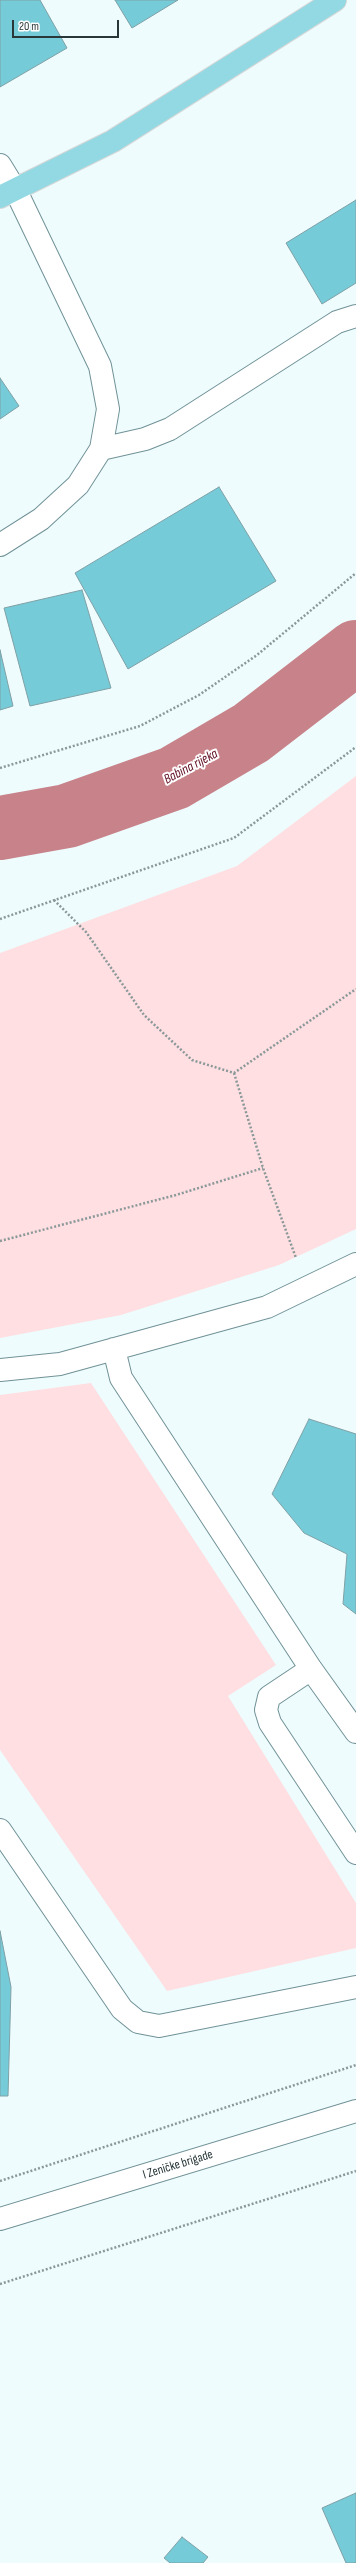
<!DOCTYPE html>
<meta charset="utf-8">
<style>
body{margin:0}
#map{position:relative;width:356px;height:2563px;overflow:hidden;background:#eefcfe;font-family:"Sofia Sans Condensed",sans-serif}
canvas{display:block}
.scale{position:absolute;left:12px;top:20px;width:107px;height:18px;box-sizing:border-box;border:2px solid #293739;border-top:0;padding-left:5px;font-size:12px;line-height:14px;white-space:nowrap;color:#293739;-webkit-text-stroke:3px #fff;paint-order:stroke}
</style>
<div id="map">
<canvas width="356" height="2563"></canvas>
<div class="scale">20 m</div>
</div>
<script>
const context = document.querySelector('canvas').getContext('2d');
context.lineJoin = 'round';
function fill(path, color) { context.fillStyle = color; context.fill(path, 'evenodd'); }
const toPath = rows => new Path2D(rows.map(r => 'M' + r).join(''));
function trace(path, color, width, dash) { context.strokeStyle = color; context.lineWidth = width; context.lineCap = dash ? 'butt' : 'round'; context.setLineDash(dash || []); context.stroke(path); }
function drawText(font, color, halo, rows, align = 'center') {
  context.font = font + ' "Sofia Sans Condensed",sans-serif'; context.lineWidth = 4; context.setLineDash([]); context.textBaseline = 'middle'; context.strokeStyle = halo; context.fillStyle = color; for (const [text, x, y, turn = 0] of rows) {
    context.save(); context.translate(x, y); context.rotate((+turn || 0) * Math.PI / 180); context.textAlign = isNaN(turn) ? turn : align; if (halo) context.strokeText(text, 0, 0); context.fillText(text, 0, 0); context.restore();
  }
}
fill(toPath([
 [356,776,356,1229,279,1265,121,1315,0,1338,0,953,237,866],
 [91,1383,276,1665,228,1696,356,1903,356,1948,167,1991,0,1750,0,1395]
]), '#ffdfe1');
trace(toPath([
 [0,828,67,816,174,778,251,733,356,652]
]), '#c78389', 64);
const building = toPath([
 [0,0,40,0,67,48,0,87,0,0],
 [115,0,178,0,132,28,115,0],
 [356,200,356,283,322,304,286,243,356,200],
 [0,378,19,406,0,419,0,378],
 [219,487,276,581,128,669,75,573,219,487],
 [82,590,111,688,30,706,4,608,82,590],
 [0,650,13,706,0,710,0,650],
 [309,1419,356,1434,356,1614,343,1604,347,1554,304,1533,272,1494,309,1419],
 [0,1931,11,1987,8,2096,0,2096,0,1931],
 [356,2493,356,2563,346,2563,322,2508,356,2493],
 [182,2537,208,2557,203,2563,170,2563,164,2558,182,2537]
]);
fill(building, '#76cbd8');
trace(building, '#7fa1a6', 1);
const minor = toPath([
 [0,165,16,191,100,366,108,409,101,449,78,485,41,519,0,545],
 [101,449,145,439,170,429,337,322,356,316],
 [114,1349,121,1378,311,1669,356,1732],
 [0,1370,60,1364,267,1307,356,1264],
 [311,1669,269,1697,266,1710,270,1723,356,1853],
 [0,1830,122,2009,138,2022,159,2026,356,1987],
 [0,2219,356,2111]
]);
const major = toPath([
 [0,197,113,141,335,0]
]);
trace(minor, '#719297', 24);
trace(major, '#d4d7d7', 24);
trace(toPath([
 [0,768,140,726,199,695,257,655,356,573],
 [54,900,86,932,144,1015,192,1060,234,1073,356,989],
 [0,919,234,838,356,747],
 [234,1073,263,1168,296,1258],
 [0,1241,176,1195,263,1168],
 [0,2181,356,2065],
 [0,2284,356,2171]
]), '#8a989a', 2.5, [2, 2]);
trace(minor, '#fff', 22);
trace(major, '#93d9e3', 22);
drawText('13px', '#293739', '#fff', [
 ["I Zeničke brigade",178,2165,-17]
]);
drawText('italic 14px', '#631124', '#fff', [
 ["Babina rijeka",191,767,-28]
]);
</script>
